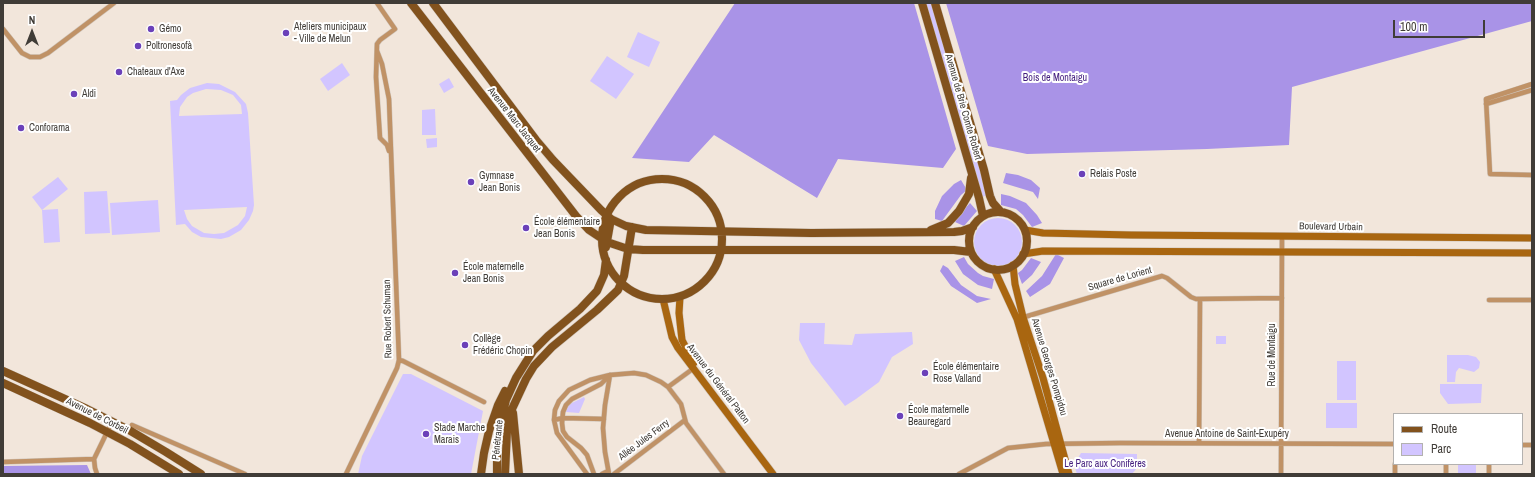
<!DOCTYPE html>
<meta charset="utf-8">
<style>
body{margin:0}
#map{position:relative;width:1535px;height:477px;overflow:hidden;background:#f2e6db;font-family:"Archivo Narrow",sans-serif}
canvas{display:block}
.frame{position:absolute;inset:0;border:4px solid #403c37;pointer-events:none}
.legend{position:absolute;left:1393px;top:413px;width:130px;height:52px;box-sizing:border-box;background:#fff;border:1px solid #b3b1af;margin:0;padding:5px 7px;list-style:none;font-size:12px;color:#403c37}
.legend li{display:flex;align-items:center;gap:8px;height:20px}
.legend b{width:20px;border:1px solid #b3b1af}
.north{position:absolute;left:12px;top:12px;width:40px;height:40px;-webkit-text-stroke:3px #fff;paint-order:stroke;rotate:0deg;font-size:11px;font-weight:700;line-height:16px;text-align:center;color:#403c37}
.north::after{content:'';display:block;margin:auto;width:14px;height:18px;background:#403c37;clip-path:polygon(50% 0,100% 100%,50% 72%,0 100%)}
.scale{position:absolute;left:1393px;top:20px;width:92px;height:18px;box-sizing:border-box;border:2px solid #403c37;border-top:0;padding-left:5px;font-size:12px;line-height:14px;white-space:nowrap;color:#403c37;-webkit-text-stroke:3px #fff;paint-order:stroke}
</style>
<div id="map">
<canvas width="1535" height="477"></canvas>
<div class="frame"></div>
<ul class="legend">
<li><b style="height:5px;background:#82521d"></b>Route</li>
<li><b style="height:11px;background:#d2c5ff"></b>Parc</li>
</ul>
<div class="north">N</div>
<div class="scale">100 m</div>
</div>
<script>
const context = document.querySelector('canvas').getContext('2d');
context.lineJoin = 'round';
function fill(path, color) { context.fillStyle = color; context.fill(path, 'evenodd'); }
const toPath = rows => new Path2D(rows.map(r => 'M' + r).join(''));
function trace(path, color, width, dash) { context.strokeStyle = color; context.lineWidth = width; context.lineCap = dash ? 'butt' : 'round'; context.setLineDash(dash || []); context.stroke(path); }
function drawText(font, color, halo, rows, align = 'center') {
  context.font = font + ' "Archivo Narrow",sans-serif'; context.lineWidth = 4; context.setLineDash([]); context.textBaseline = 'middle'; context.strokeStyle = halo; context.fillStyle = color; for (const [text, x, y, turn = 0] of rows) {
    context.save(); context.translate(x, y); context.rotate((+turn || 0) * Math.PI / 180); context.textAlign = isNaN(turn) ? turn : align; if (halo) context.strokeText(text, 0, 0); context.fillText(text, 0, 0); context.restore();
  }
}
fill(toPath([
 [924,3,931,3,987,195,982,197],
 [638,32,660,42,649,67,627,57],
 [607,56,634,74,616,99,590,81],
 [342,63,350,75,328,91,320,79],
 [449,78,454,87,444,93,439,84],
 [207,83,219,84,235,92,246,104,248,113,254,205,253,211,249,220,241,230,229,237,221,239,201,237,192,232,185,224,176,225,170,101,177,100,181,95,190,88],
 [206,89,221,90,233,95,241,105,242,114,179,116,180,107,187,97,193,93],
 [247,207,245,216,238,225,224,233,214,234,204,233,192,226,187,219,184,210],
 [435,109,436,135,422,135,422,110],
 [437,138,437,147,427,148,426,139],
 [58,177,68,189,42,210,32,197],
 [107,191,110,233,85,234,84,192],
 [158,200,160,232,112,235,110,203],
 [58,209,60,242,44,243,42,210],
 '974 242a24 24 0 1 1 48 0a24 24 0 1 1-48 0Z',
 [800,323,825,323,824,344,852,345,855,334,912,332,913,344,892,357,879,382,856,399,845,406,811,363,799,340],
 [1216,336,1226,336,1226,344,1216,344],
 [1447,355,1468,355,1476,357,1480,362,1479,368,1474,372,1459,368,1456,372,1455,382,1447,382],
 [1337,361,1356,361,1356,400,1337,400],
 [403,374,411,374,483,411,471,474,358,474,362,456],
 [1440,384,1482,384,1481,403,1448,404,1440,393],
 [584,397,585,399,579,413,566,412,568,406,570,404],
 [1326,403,1357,403,1357,428,1326,428],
 [1081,453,1137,454,1137,468,1132,474,1077,474,1074,465],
 [1458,464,1476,464,1476,474,1458,474]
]), '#d2c5ff');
fill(toPath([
 [735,3,914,3,956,149,943,168,838,159,817,198,714,135,689,162,632,158],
 [946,3,1532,3,1532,21,1292,87,1289,145,1207,149,1027,154,988,146],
 [1006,173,1018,175,1031,180,1040,188,1038,199,1033,192,1003,183],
 [961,180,967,190,961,195,942,221,935,219,935,211,942,196,954,184],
 [1001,194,1010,196,1026,203,1037,215,1042,223,1032,227,1023,215,1016,209,1001,205],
 [970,203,977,211,964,226,955,222,959,215],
 [1056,254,1064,258,1050,284,1030,297,1026,291,1042,276],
 [964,257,968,264,978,273,983,276,994,279,992,289,978,285,963,274,955,261],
 [1031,258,1041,262,1032,275,1022,284,1018,273,1022,270],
 [943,265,948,268,961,285,977,296,991,299,977,303,951,286,940,271],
 [87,465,91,474,3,474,3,466]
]), '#a993e7');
const street = toPath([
 [377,3,395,29,380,40,377,44,376,77,380,138,387,145,389,151],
 [3,29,22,53,30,57,40,57,48,53,114,3],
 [1532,84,1486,99,1490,174,1532,175],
 [1486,104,1532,90],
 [1489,300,1532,300],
 [1021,318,1162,276,1167,278,1191,297,1196,299,1282,298],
 [399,360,403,361,484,402],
 [668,387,694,368],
 [554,420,563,418,604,419],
 [132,425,245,474],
 [1199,443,1200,299],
 [1522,445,1532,445],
 [3,462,94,459],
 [97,474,95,468,94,459,112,422],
 [346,474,397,368,399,360,389,99,382,64,377,51],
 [587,474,557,433,554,420,555,410,559,401,569,390,590,380,610,375,634,373,646,375,661,382,668,387,681,404,686,423,724,474],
 [594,474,587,455,581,448,567,437,563,431,562,423,563,412,566,405,572,399,601,384,610,375],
 [602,474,608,471],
 [609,474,605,452,603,428,605,405,610,375],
 [614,474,685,420],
 [959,474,1008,448,1046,444,1120,443,1394,444],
 [1281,474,1282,236],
 [1395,474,1395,464],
 [1446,474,1446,464],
 [1489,474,1489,464]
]);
const secondary = toPath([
 [1025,230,1043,233,1131,235,1532,238],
 [1023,254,1043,251,1532,253],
 [1013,265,1015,284,1023,317,1043,378,1069,474],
 [994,269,1017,319,1063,474],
 [680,297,679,313,682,340,694,363],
 [663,299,672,337,678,348,773,474]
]);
const primary = toPath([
 [411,3,576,216,589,230,607,242,628,249,643,250,954,250,971,252],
 [433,3,536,140,553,160,601,210,611,219,626,226,646,230,811,233,954,232,962,231,973,227],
 [922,3,979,198,983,216],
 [935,3,984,170,990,196,993,203,1001,212],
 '602 239a60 60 0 1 1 120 0a60 60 0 1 1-120 0Z',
 '969 241a29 29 0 1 1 58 0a29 29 0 1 1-58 0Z',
 [931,230,948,223,959,211,969,194,971,178],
 [606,247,611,219],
 [3,371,87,409,129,430,166,452,201,474],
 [3,383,90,423,130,444,179,474],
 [513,413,519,474],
 [481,474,484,453,489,431,498,405,505,391],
 [497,474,497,449,501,421,506,400,516,378,533,351,548,336,580,309,597,291,604,275,606,260],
 [505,474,507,431,512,409,526,379,534,366,552,347,597,310,618,290,624,276,632,227]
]);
trace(street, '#cec4ba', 5.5);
trace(secondary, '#cec4ba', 8);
trace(primary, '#cec4ba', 9);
trace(street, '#c09266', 4.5);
trace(secondary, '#a96610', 7);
trace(primary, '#82521d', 8);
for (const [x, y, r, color] of [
 [151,29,4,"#6b41b9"],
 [286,33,4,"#6b41b9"],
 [138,46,4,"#6b41b9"],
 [119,72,4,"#6b41b9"],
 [74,94,4,"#6b41b9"],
 [21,128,4,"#6b41b9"],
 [1082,174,4,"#6b41b9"],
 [471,182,4,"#6b41b9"],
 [526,228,4,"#6b41b9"],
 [455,273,4,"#6b41b9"],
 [465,345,4,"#6b41b9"],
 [925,373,4,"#6b41b9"],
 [900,416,4,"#6b41b9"],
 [426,434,4,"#6b41b9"]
]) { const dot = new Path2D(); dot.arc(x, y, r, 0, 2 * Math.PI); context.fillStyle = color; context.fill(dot); trace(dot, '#fff', 1.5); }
drawText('10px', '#403c37', '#fff', [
 ["Ateliers municipaux",294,27],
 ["- Ville de Melun",294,39],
 ["Gémo",159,29],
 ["Poltronesofà",146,46],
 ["Chateaux d'Axe",127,72],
 ["Aldi",82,94],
 ["Conforama",29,128],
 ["Relais Poste",1090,174],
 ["Gymnase",479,176],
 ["Jean Bonis",479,188],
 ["École élémentaire",534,222],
 ["Jean Bonis",534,234],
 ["École maternelle",463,267],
 ["Jean Bonis",463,279],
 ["Collège",473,339],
 ["Frédéric Chopin",473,351],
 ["École élémentaire",933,367],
 ["Rose Valland",933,379],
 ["École maternelle",908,410],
 ["Beauregard",908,422],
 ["Stade Marche",434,428],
 ["Marais",434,440]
], 'left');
drawText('10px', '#421c7d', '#fff', [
 ["Bois de Montaigu",1055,78],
 ["Le Parc aux Conifères",1105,464]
]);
drawText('10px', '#403c37', '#fff', [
 ["Avenue de Brie Comte Robert",963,107,74],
 ["Avenue Marc Jacquet",514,120,52],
 ["Boulevard Urbain",1331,227,1],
 ["Square de Lorient",1120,279,-16],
 ["Rue Robert Schuman",388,319,-91],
 ["Rue de Montaigu",1272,355,-90],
 ["Avenue Georges Pompidou",1049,367,73],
 ["Avenue du Général Patton",718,384,53],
 ["Avenue de Corbeil",97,416,27],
 ["Avenue Antoine de Saint-Exupéry",1227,434],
 ["Pénétrante",498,440,-84],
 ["Allée Jules Ferry",644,440,-37]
]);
</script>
